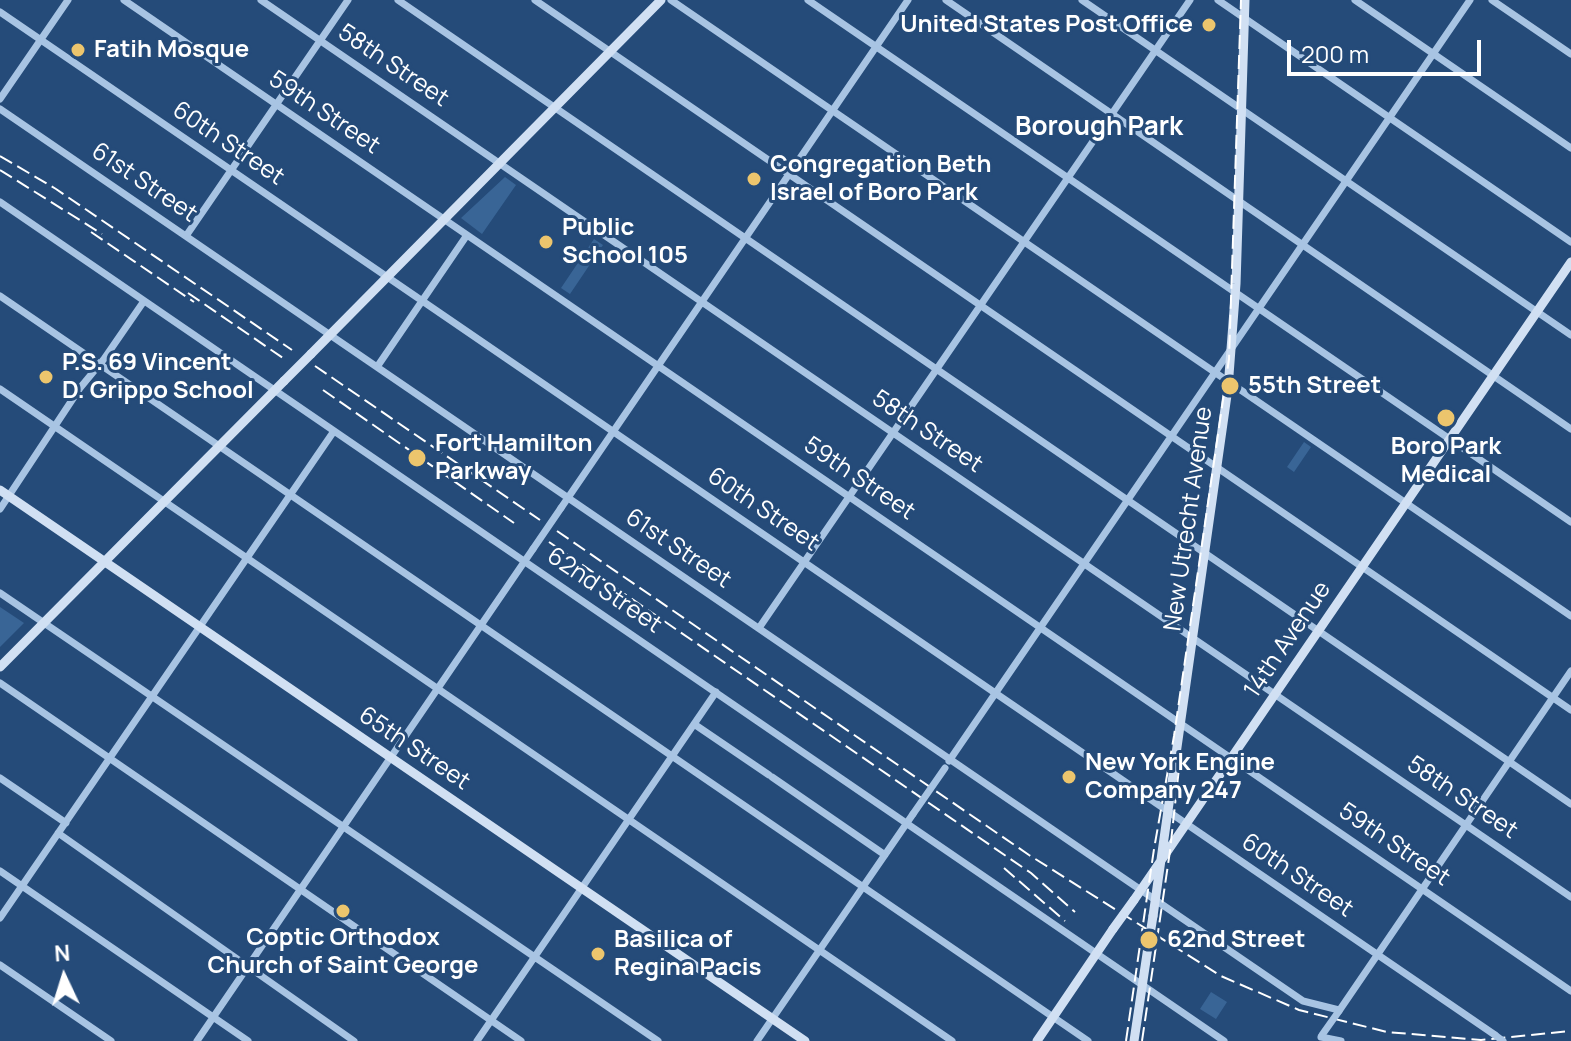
<!DOCTYPE html>
<style>
body{margin:0}
#map{position:relative;width:1571px;height:1041px;overflow:hidden;background:#254b79;font-family:Manrope,sans-serif}
canvas{display:block}
.north{position:absolute;left:24px;top:937px;width:80px;height:80px;-webkit-text-stroke:6px #254b79;paint-order:stroke;rotate:356deg;font-size:22px;font-weight:700;line-height:32px;text-align:center;color:#fff}
.north::after{content:'';display:block;margin:auto;width:28px;height:36px;background:#fff;clip-path:polygon(50% 0,100% 100%,50% 72%,0 100%)}
.scale{position:absolute;left:1287px;top:40px;width:194px;height:36px;box-sizing:border-box;border:4px solid #fff;border-top:0;padding-left:10px;font-size:24px;line-height:28px;white-space:nowrap;color:#fff;-webkit-text-stroke:6px #254b79;paint-order:stroke}
</style>
<div id="map">
<canvas width="1571" height="1041"></canvas>
<div class="north">N</div>
<div class="scale">200 m</div>
</div>
<script>
const c = document.querySelector('canvas').getContext('2d');
c.lineJoin = 'round';
function fillPath(path, color) { c.fillStyle = color; c.fill(path, 'evenodd'); }
function strokePath(path, color, width, dash) { c.strokeStyle = color; c.lineWidth = width; c.lineCap = dash ? 'butt' : 'round'; c.setLineDash(dash || []); c.stroke(path); }
function label(font, color, halo, rows, align = 'center') {
  c.font = font + ' Manrope,sans-serif'; c.lineWidth = 6; c.setLineDash([]); c.textBaseline = 'middle'; c.strokeStyle = halo; c.fillStyle = color; for (const [text, x, y, turn = 0] of rows) {
    c.save(); c.translate(x, y); c.rotate((+turn || 0) * Math.PI / 180); c.textAlign = isNaN(turn) ? turn : align; if (halo) c.strokeText(text, 0, 0); c.fillText(text, 0, 0); c.restore();
  }
}
fillPath(new Path2D(`
 M505,177l11,8 -34,49 -21,-16z
 M594,239l9,6 -33,49 -9,-6z
 M1304,442l7,5 -17,25 -7,-5z
 M0,607l24,16 -24,24z
 M1211,992l16,10 -11,17 -16,-10z`), '#396596');
strokePath(new Path2D(`
 M124,0l1447,991
 M261,0l1310,897
 M398,0l1173,804
 M535,0l1036,710
 M671,0l900,616
 M808,0l763,522
 M946,0l625,429
 M1082,0l489,335
 M1218,0l353,242
 M1355,0l216,148
 M1492,0l79,54
 M0,12l1495,1023
 M0,99l68,-99
 M0,109l1303,892 36,9
 M0,202l1224,839
 M186,236l162,-236
 M0,296l1088,745
 M377,367l90,-132
 M0,389l952,652
 M561,508l347,-508
 M0,509l80,-121 24,-29 40,-58
 M0,593l658,448
 M759,628l431,-628
 M0,683l521,358
 M694,724l75,51
 M949,761l521,-761
 M772,777l113,78
 M0,778l66,45
 M58,833l296,208
 M0,871l248,170
 M0,918l334,-487
 M0,965l111,76
 M1339,1011l232,-340
 M1321,1037l20,4
 M197,1041l336,-492
 M477,1041l239,-349
 M757,1041l156,-227`), '#a8c4e3', 7);
strokePath(new Path2D(`
 M311,354l350,-354
 M0,490l805,551
 M0,667l284,-286
 M1134,900l437,-638
 M1153,916l75,-528 8,-104 9,-284
 M1037,1041l76,-112
 M1134,1041l14,-94`), '#d1e0f3', 9);
strokePath(new Path2D(`
 M0,156l56,33 236,161
 M0,170l102,64
 M91,232l103,70
 M188,293l95,65
 M315,366l225,154
 M323,390l191,133
 M557,531l472,324 192,121 78,34 88,22 94,8 90,-9
 M549,542l457,314 25,17 44,39
 M1004,868l61,53
 M1126,1041l28,-192 20,-113 55,-377 12,-359
 M1142,1041l28,-190 9,-83`), '#fff', 2, [14, 6]);
strokePath(new Path2D(`
 M533,549l28,-41
 M913,814l32,-46
 M1322,1035l17,-24
 M1495,1035l8,6`), '#a8c4e3', 7);
strokePath(new Path2D(`
 M284,381l27,-27
 M1113,929l21,-29
 M1148,947l5,-31`), '#d1e0f3', 9);
for (const [x, y, r, color] of [
 [1209,25,8,"#ecc56d"],
 [78,50,8,"#ecc56d"],
 [754,179,8,"#ecc56d"],
 [546,242,8,"#ecc56d"],
 [46,377,8,"#ecc56d"],
 [1230,386,10,"#ecc56d"],
 [1446,418,10,"#ecc56d"],
 [417,458,10,"#ecc56d"],
 [1069,777,8,"#ecc56d"],
 [343,911,8,"#ecc56d"],
 [1149,940,10,"#ecc56d"],
 [598,954,8,"#ecc56d"]
]) { const dot = new Path2D(); dot.arc(x, y, r, 0, 2 * Math.PI); c.fillStyle = color; c.fill(dot); strokePath(dot, '#254b79', 3); }
label('bold 24px', '#fff', '#254b79', [
 ["United States Post Office",1193,25,"right"],
 ["Fatih Mosque",94,50],
 ["Congregation Beth",770,165],
 ["Israel of Boro Park",770,193],
 ["Public",562,228],
 ["School 105",562,256],
 ["P.S. 69 Vincent",62,363],
 ["D. Grippo School",62,391],
 ["55th Street",1248,386],
 ["Fort Hamilton",435,444],
 ["Parkway",435,472],
 ["Boro Park",1446,447,"center"],
 ["Medical",1446,475,"center"],
 ["New York Engine",1085,763],
 ["Company 247",1085,791],
 ["Coptic Orthodox",343,938,"center"],
 ["Church of Saint George",343,966,"center"],
 ["Basilica of",614,940],
 ["Regina Pacis",614,968],
 ["62nd Street",1167,940]
], 'left');
label('24px', '#fff', '#254b79', [
 ["58th Street",393,66,34],
 ["59th Street",324,113,34],
 ["60th Street",228,144,34],
 ["61st Street",144,183,34],
 ["58th Street",927,432,34],
 ["59th Street",859,479,34],
 ["60th Street",763,510,34],
 ["New Utrecht Avenue",1189,519,-82],
 ["61st Street",678,549,34],
 ["62nd Street",604,591,34],
 ["14th Avenue",1288,640,-56],
 ["65th Street",414,749,34],
 ["58th Street",1462,798,34],
 ["59th Street",1394,845,34],
 ["60th Street",1297,876,34]
]);
label('bold 26px', '#fff', '#254b79', [
 ["Borough Park",1099,128]
]);
</script>
